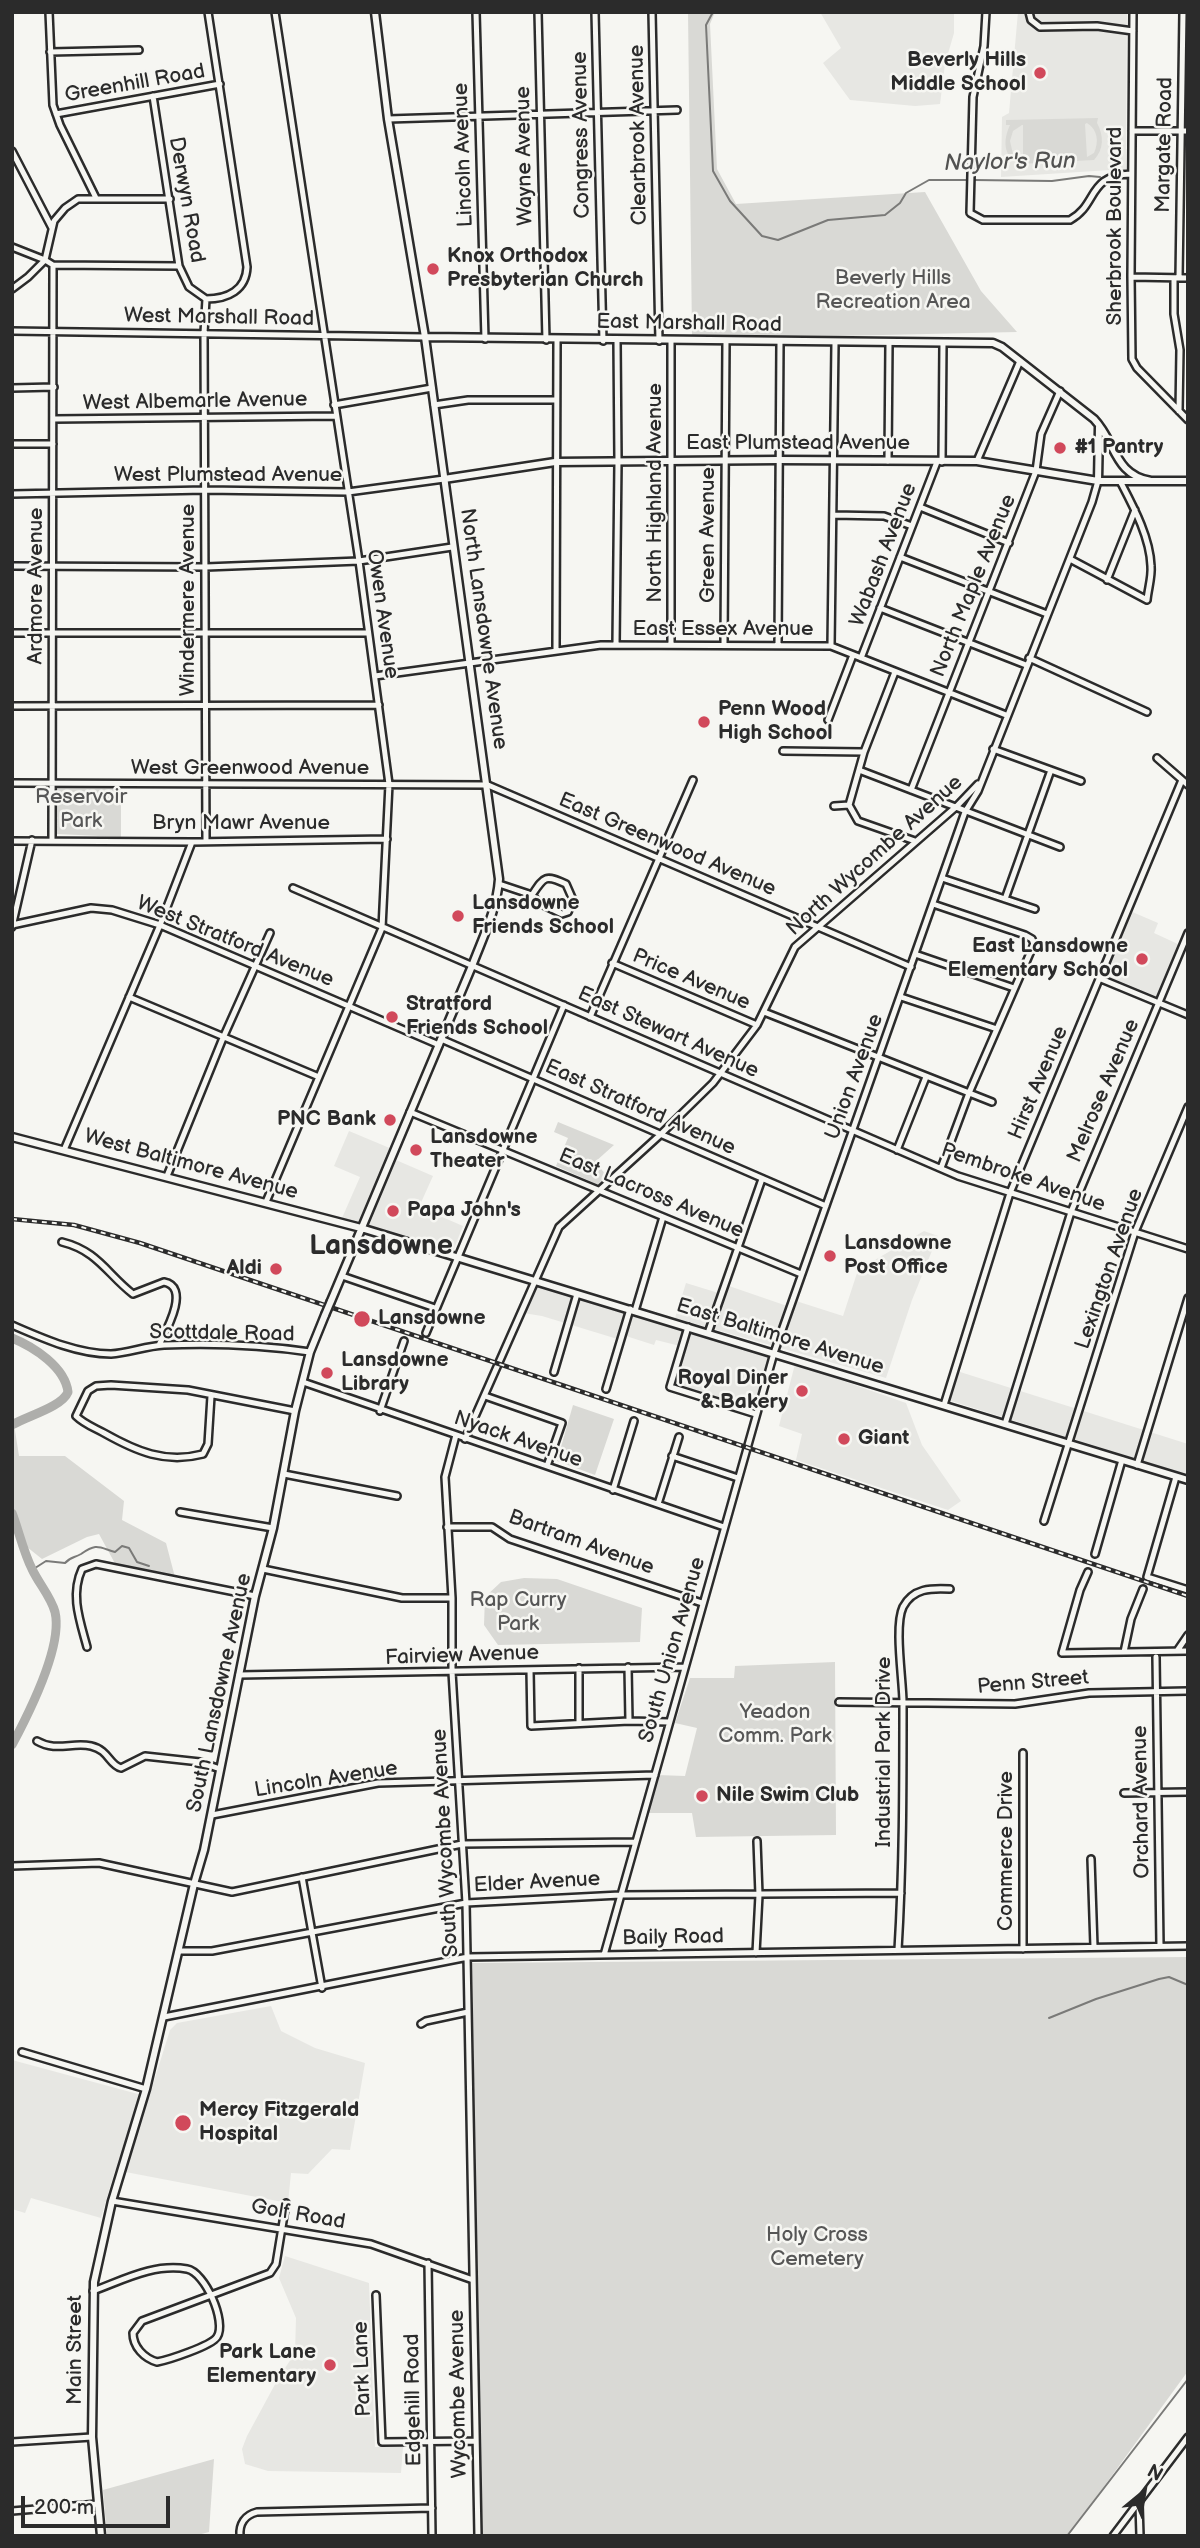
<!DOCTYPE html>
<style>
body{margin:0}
#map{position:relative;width:1200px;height:2548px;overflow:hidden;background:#f6f6f2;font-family:"Balsamiq Sans",sans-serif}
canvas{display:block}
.frame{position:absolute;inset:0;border:14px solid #2b2b2b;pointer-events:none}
.north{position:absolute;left:1109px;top:2457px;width:70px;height:70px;-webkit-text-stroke:5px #f6f6f2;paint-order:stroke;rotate:30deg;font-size:19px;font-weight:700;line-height:28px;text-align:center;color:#2b2b2b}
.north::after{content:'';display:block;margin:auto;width:24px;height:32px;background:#2b2b2b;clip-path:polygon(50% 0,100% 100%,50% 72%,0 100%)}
.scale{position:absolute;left:21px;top:2496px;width:149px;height:32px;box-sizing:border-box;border:4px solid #2b2b2b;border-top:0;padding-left:9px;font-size:21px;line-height:24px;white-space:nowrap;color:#2b2b2b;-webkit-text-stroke:5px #f6f6f2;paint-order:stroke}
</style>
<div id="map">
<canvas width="1200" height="2548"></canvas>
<div class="frame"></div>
<div class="north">N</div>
<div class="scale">200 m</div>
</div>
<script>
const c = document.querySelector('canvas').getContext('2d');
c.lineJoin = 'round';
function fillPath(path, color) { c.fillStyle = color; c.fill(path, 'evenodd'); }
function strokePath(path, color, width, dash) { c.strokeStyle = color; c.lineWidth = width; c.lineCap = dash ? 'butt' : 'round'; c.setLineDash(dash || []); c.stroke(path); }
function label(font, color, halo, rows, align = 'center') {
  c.font = font + ' "Balsamiq Sans",sans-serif'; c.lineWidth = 5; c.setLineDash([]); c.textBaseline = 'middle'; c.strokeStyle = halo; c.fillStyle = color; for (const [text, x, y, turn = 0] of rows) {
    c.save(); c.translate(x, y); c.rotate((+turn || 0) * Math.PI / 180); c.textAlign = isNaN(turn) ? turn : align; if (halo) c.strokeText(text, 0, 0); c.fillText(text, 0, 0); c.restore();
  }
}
fillPath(new Path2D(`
 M820,12h134v21l-9,31 -5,40 -25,2 -65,-6 -27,-37 18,-15z
 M1018,12h109l-1,157 -125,8 1,-60 7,-4z
 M1130,911l28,12 -4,10 26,12 -22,52 -54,-22z
 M349,1131l43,18 -3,8 44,19 -14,31 44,19 -10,25 -111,-33 18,-41 -26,-11z
 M924,1231l14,5 -26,64 -26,78 -211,-60 11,-35 39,12 4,-9 64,22 3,-7 47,15 15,-46z
 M536,1284l231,70 2,3 -15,54 -81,-25 11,-39 -28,-7 -2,5 -28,-9 -2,5 -82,-25 -19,-3z
 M795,1364l111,39 16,42 39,56 -13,9 -152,-50 6,-26 -23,-8z
 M957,1371l231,73v31l-240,-75z
 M271,2006l10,25 34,17 50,15 -15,87 -18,-1 -24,25 -17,-1 -3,30 -173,-33 -14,48 -70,-20 -6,15 -13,-4v-149l137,37 21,-67 7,-7z
 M285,2256l84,27 6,164h28l-2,26 -133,-2 -23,-7 -3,-15 5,-13 32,-59 16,-24 1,-35 -17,-40z`), '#e7e7e3');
fillPath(new Path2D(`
 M688,12h27l-5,12 7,145 19,35 189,-12 56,99 36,41 -224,5 -101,-2z
 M1098,118l-1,5c7,13 7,26 -3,37l-75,4c-16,-8 -16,-24 -9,-39h-4v-5zM1087,123c11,7 12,19 7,30l-7,4 -2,-33zM1022,125h1v34l-10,-5 -3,-13 3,-10z
 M56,786h65v51l-64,-3z
 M558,1122l56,23 -19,17 13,15 -9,8 -43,-19 12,-28 -14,-6z
 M573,1405l41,14 -19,56 -38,-14z
 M14,1424l5,32h46l59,45 -2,19 44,23 10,38 -58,-12 -19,-35 -12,3 -45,22 -20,-16 -8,-19 -2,-11v-88z
 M524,1578l33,1 85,29 -2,34 -142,3 -14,-20 1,-28 16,-15z
 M835,1662l1,173 -140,2 -4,-24h-44l9,-38 28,1 12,-48 -22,-5 15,-45h44l1,-12z
 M1188,1957v414l-120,165h-586l-10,-573z
 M214,2459l-5,73 -15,4h-87l-4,-46z`), '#d9d9d5');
strokePath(new Path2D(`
 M713,12l-7,13 7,146 17,30 32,35 16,4 50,-20 57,-5 15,-12 6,-10 23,-13h40
 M974,180l78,1 37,-5 11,1
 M32,1570l14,-9 19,2c5,-6 9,-5 16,-9 16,-11 17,-7 34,-2l7,-6 7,2 8,14 12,4
 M1049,2018l47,-19 63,-20 10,-2 19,8
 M1067,2536l121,-157`), '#7a7a78', 2);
strokePath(new Path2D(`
 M12,1338c22,9 53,29 56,54 -6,15 -41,24 -56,33
 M12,1513c7,18 11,38 20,56 7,15 19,28 23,43 8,34 -27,103 -43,133`), '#aeaeab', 9);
const minor = new Path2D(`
 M49,12l4,93 7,20 36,73
 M476,12l9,327
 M538,12l8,328
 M595,12l8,329
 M652,12l7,329
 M986,12l-2,34 -11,51 -3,116 13,7h87c28,-15 17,-45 61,-46
 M1029,12l2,8 9,7 57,-1 36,5
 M1133,12l-2,264 1,83 5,9 51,52
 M50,52l89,-2
 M153,96l26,170 10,21 17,12
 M56,114l164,-30
 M388,119l289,-9
 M1132,131h56
 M12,151l40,77
 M12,247l33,13 8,5 126,1
 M1131,277l57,1
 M1174,278v36l6,36 -1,61
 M1179,278l4,-266
 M12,289l16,-12 17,-17 9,-39 11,-13 13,-9h92
 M12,331l413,6
 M12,388l42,-1
 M334,405l98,-17
 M434,405l34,-5h88
 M54,419l282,-3
 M12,444h41
 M888,461l1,-118
 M977,461l43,-100
 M942,462l1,-119
 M12,494l193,-4 143,2 96,-13
 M920,507l89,36
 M834,515l50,1 28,10
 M900,557l147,57
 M1070,559l77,41c1,-11 5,-23 4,-34 -1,-29 -18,-60 -31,-85
 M12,566l194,1 153,-6 93,-14
 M1107,580l28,-70
 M880,608l146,57
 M12,633h356
 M616,645l2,-184 -1,-120
 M671,645v-305
 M724,645l2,-304
 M778,646l2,-304
 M831,646l4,-303
 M556,649l1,-309
 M861,658l76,-196
 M1029,658l118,54
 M375,676l226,-31 230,1 175,69
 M12,706l367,-1
 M828,720l25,-65
 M993,749l88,32
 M783,751l81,1
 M1157,758l31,27
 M859,770l201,77
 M12,783l476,2 423,182
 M911,790l125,-319 5,-37 19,-43
 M849,805l15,-53 31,-80
 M849,805l9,16 57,20
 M834,806l15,-1
 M52,840l1,-575
 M12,841l180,1 195,-3
 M206,841l-2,-508 2,-34c22,0 40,-9 41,-32l-39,-255
 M942,878l93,31
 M499,884l33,11 7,8 23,11 6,-2 5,-12 -7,-16c-21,-10 -22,-7 -34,11
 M293,888l665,288 230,73
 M1005,899l46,-129
 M933,904l92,31 7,4 2,5 -65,149 -28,75
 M12,925l79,-17 21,2 48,15 279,120
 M12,927l20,-87
 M915,954l99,34
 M612,963l145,62
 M1101,979l87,36
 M129,997l190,80
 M901,997l96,32
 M764,1012l228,90
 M590,1017l103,-237
 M441,1039l385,167
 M410,1112l391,162
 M64,1150l96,-225 32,-83
 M897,1150l29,-73
 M167,1176l56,-138 47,-105
 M266,1202l116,-274 7,-144 -30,-223 -84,-549
 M62,1242c36,9 45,32 71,52l31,-12c27,5 2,49 -5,63
 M342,1276l93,32
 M635,1311l28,-94
 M12,1325c30,13 65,29 99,29 17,-1 35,-8 53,-9 48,-2 99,0 146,7
 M688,1327l-18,60 86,27
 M426,1333l138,-328
 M708,1333l54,-154
 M554,1372l23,-78
 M303,1382l421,145
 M606,1389l24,-80
 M211,1396l-3,48 -5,10c-38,10 -67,-3 -99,-21 -9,-5 -20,-9 -28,-17l12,-25 8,-5 15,-1 77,5 107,21
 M485,1396l77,27 -15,43
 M944,1405l66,-212 172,-413
 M380,1411l24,-70
 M1005,1424l66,-212 117,-279
 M456,1435l-11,42 7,121v74l14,231 12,633
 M465,1439l94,-212 101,-92 53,-52 44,-58 38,-78 162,-141 21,-22
 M672,1456l66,22
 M1137,1465l51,-167
 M284,1474l113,22
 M1176,1477l-29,100 41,13
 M613,1490l21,-69
 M658,1504l21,-67
 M180,1512l93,16
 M1044,1521l91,-289 53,-125
 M447,1527h45l18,12 192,64
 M1095,1554l27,-94
 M263,1569l139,29h50
 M1088,1572l-8,18 -18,63 126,-2
 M87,1647c-7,-26 -17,-52 -5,-78l14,-5 159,32
 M1177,1651l11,-16
 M1124,1652l7,-33 12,-30
 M1156,1657l4,289
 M628,1667l1,54
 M530,1670l1,56 98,-5 40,1
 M239,1675l446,-8
 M839,1702l176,2 74,-11 99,-2
 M579,1723v-55
 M37,1741c19,11 35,1 54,5 18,4 18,19 30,22l24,-12 55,6 20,7
 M1023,1753v196
 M1124,1793l64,-1
 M212,1815l166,-32 277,-8
 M1091,1859l3,88
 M12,1866l87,-3 133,29 230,-48 173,-2
 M302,1877l20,111
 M898,1950c5,-82 5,-165 5,-247 0,-23 -9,-77 0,-96 10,-19 28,-19 47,-18
 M179,1951h33l254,-48 154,-8 281,-2
 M756,1953l3,-58 -2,-54
 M604,1955l170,-602 191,-541 13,-21 114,-289 6,-21
 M164,2017l304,-60 720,-11
 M421,2024l5,-3 42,-9
 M22,2052l124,37
 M112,2201l259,43 102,36
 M428,2263l4,273
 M93,2291c30,-11 61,-28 94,-22 18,3 40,53 30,68 -6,9 -49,23 -60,25 -13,-4 -24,-15 -24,-29l9,-12 128,-48 6,-9 10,-61
 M376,2295l6,147 94,-1
 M12,2442l80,-5
 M1139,2504l1,32
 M12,2511l86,-7
 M240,2536c-1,-12 5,-21 17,-24l175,-4
 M1113,2536l75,-99`);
const major = new Path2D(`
 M425,337l568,6 9,4 92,72c22,23 20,56 57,62
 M444,479l111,-17 223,-2 199,1 121,20h90
 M1098,481l1,-54
 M12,1137l349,91 827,252
 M331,1301l141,-335c11,-29 25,-57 27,-87l-74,-542 -37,-218 -13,-107
 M101,2536l-9,-99 2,-155 18,-81 34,-112 48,-205 10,-34 51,-254 18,-68 22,-117 15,-59 15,-37`);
strokePath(minor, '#2b2b2b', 10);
strokePath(major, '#2b2b2b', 11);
strokePath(minor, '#f6f6f2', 5);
strokePath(major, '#f6f6f2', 6);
const rail = new Path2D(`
 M12,1219l62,6 66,18 1048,353`);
strokePath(rail, '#2b2b2b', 4.5);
strokePath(rail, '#f6f6f2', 2, [5]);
const majorBridge = new Path2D(`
 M325,1315l6,-14`);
strokePath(majorBridge, '#2b2b2b', 11, []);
strokePath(majorBridge, '#f6f6f2', 6);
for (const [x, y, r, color] of [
 [1040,73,7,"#d1495b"],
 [433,269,7,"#d1495b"],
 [1060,448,7,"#d1495b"],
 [704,722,7,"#d1495b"],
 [458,916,7,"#d1495b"],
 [1142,959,7,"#d1495b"],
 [392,1017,7,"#d1495b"],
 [390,1120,7,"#d1495b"],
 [416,1150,7,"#d1495b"],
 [393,1211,7,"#d1495b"],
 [830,1256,7,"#d1495b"],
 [276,1269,7,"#d1495b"],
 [362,1319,9,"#d1495b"],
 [327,1373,7,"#d1495b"],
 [802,1391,7,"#d1495b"],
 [844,1439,7,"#d1495b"],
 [702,1796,7,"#d1495b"],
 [183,2123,9,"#d1495b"],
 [330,2365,7,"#d1495b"]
]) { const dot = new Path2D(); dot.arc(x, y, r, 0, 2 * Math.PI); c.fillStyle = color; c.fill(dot); strokePath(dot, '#f6f6f2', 2.5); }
label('bold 21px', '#2b2b2b', '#f6f6f2', [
 ["Beverly Hills",1026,61,"right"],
 ["Middle School",1026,85,"right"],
 ["Knox Orthodox",447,257],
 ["Presbyterian Church",447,281],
 ["#1 Pantry",1074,448],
 ["Penn Wood",718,710],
 ["High School",718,734],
 ["Lansdowne",472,904],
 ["Friends School",472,928],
 ["East Lansdowne",1128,947,"right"],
 ["Elementary School",1128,971,"right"],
 ["Stratford",406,1005],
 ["Friends School",406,1029],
 ["PNC Bank",376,1120,"right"],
 ["Lansdowne",430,1138],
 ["Theater",430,1162],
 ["Papa John's",407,1211],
 ["Lansdowne",844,1244],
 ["Post Office",844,1268],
 ["Aldi",262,1269,"right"],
 ["Lansdowne",378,1319],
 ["Lansdowne",341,1361],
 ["Library",341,1385],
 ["Royal Diner",788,1379,"right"],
 ["& Bakery",788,1403,"right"],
 ["Giant",858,1439],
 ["Nile Swim Club",716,1796],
 ["Mercy Fitzgerald",199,2111],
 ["Hospital",199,2135],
 ["Park Lane",316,2353,"right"],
 ["Elementary",316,2377,"right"]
], 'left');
label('21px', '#2b2b2b', '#f6f6f2', [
 ["Greenhill Road",135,84,-10],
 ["Congress Avenue",582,135,-91],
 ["Clearbrook Avenue",639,135,-91],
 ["Margate Road",1165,145,-89],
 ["Lincoln Avenue",464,155,-92],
 ["Wayne Avenue",525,156,-91],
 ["Derwyn Road",186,200,80],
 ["Sherbrook Boulevard",1116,226,-90],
 ["West Marshall Road",219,318,1],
 ["East Marshall Road",689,324,1],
 ["West Albemarle Avenue",195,402,-1],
 ["East Plumstead Avenue",798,444],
 ["West Plumstead Avenue",228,476],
 ["North Highland Avenue",656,493,-90],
 ["Green Avenue",709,535,-90],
 ["Wabash Avenue",884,555,-69],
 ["Ardmore Avenue",37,586,-90],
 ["North Maple Avenue",974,586,-68],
 ["Windermere Avenue",189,600,-90],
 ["Owen Avenue",382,614,82],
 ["North Lansdowne Avenue",483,629,82],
 ["East Essex Avenue",723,630],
 ["West Greenwood Avenue",250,769],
 ["Bryn Mawr Avenue",241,824],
 ["East Greenwood Avenue",667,845,23],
 ["North Wycombe Avenue",875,856,-42],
 ["West Stratford Avenue",235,942,22],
 ["Price Avenue",691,980,23],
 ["East Stewart Avenue",668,1033,24],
 ["Union Avenue",855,1077,-70],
 ["Hirst Avenue",1039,1083,-67],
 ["Melrose Avenue",1104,1091,-67],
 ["East Stratford Avenue",640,1108,24],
 ["West Baltimore Avenue",191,1165,15],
 ["Pembroke Avenue",1023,1178,19],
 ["East Lacross Avenue",651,1194,23],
 ["Lexington Avenue",1110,1269,-71],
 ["Scottdale Road",222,1334,1],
 ["East Baltimore Avenue",780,1337,17],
 ["Nyack Avenue",518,1440,19],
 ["Bartram Avenue",581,1543,20],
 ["South Union Avenue",673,1650,-74],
 ["Fairview Avenue",462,1656,-2],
 ["Penn Street",1033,1683,-5],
 ["South Lansdowne Avenue",220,1693,-78],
 ["Industrial Park Drive",885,1752,-90],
 ["Lincoln Avenue",326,1780,-9],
 ["Orchard Avenue",1142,1802,-91],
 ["South Wycombe Avenue",446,1843,-93],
 ["Commerce Drive",1007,1851,-90],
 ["Elder Avenue",537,1883,-3],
 ["Baily Road",673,1938,-1],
 ["Golf Road",298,2215,10],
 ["Main Street",76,2350,-90],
 ["Park Lane",363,2369,-92],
 ["Wycombe Avenue",459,2394,-91],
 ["Edgehill Road",414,2400,-91]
]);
label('21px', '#565656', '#f6f6f2', [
 ["Beverly Hills",893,279],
 ["Recreation Area",893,303],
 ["Reservoir",81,798],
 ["Park",81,822],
 ["Rap Curry",518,1601],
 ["Park",518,1625],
 ["Yeadon",775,1713],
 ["Comm. Park",775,1737],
 ["Holy Cross",817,2236],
 ["Cemetery",817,2260]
]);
label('italic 23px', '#525251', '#f6f6f2', [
 ["Naylor's Run",1010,163,-1]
]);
label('bold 28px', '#2b2b2b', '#f6f6f2', [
 ["Lansdowne",381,1247]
]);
</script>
